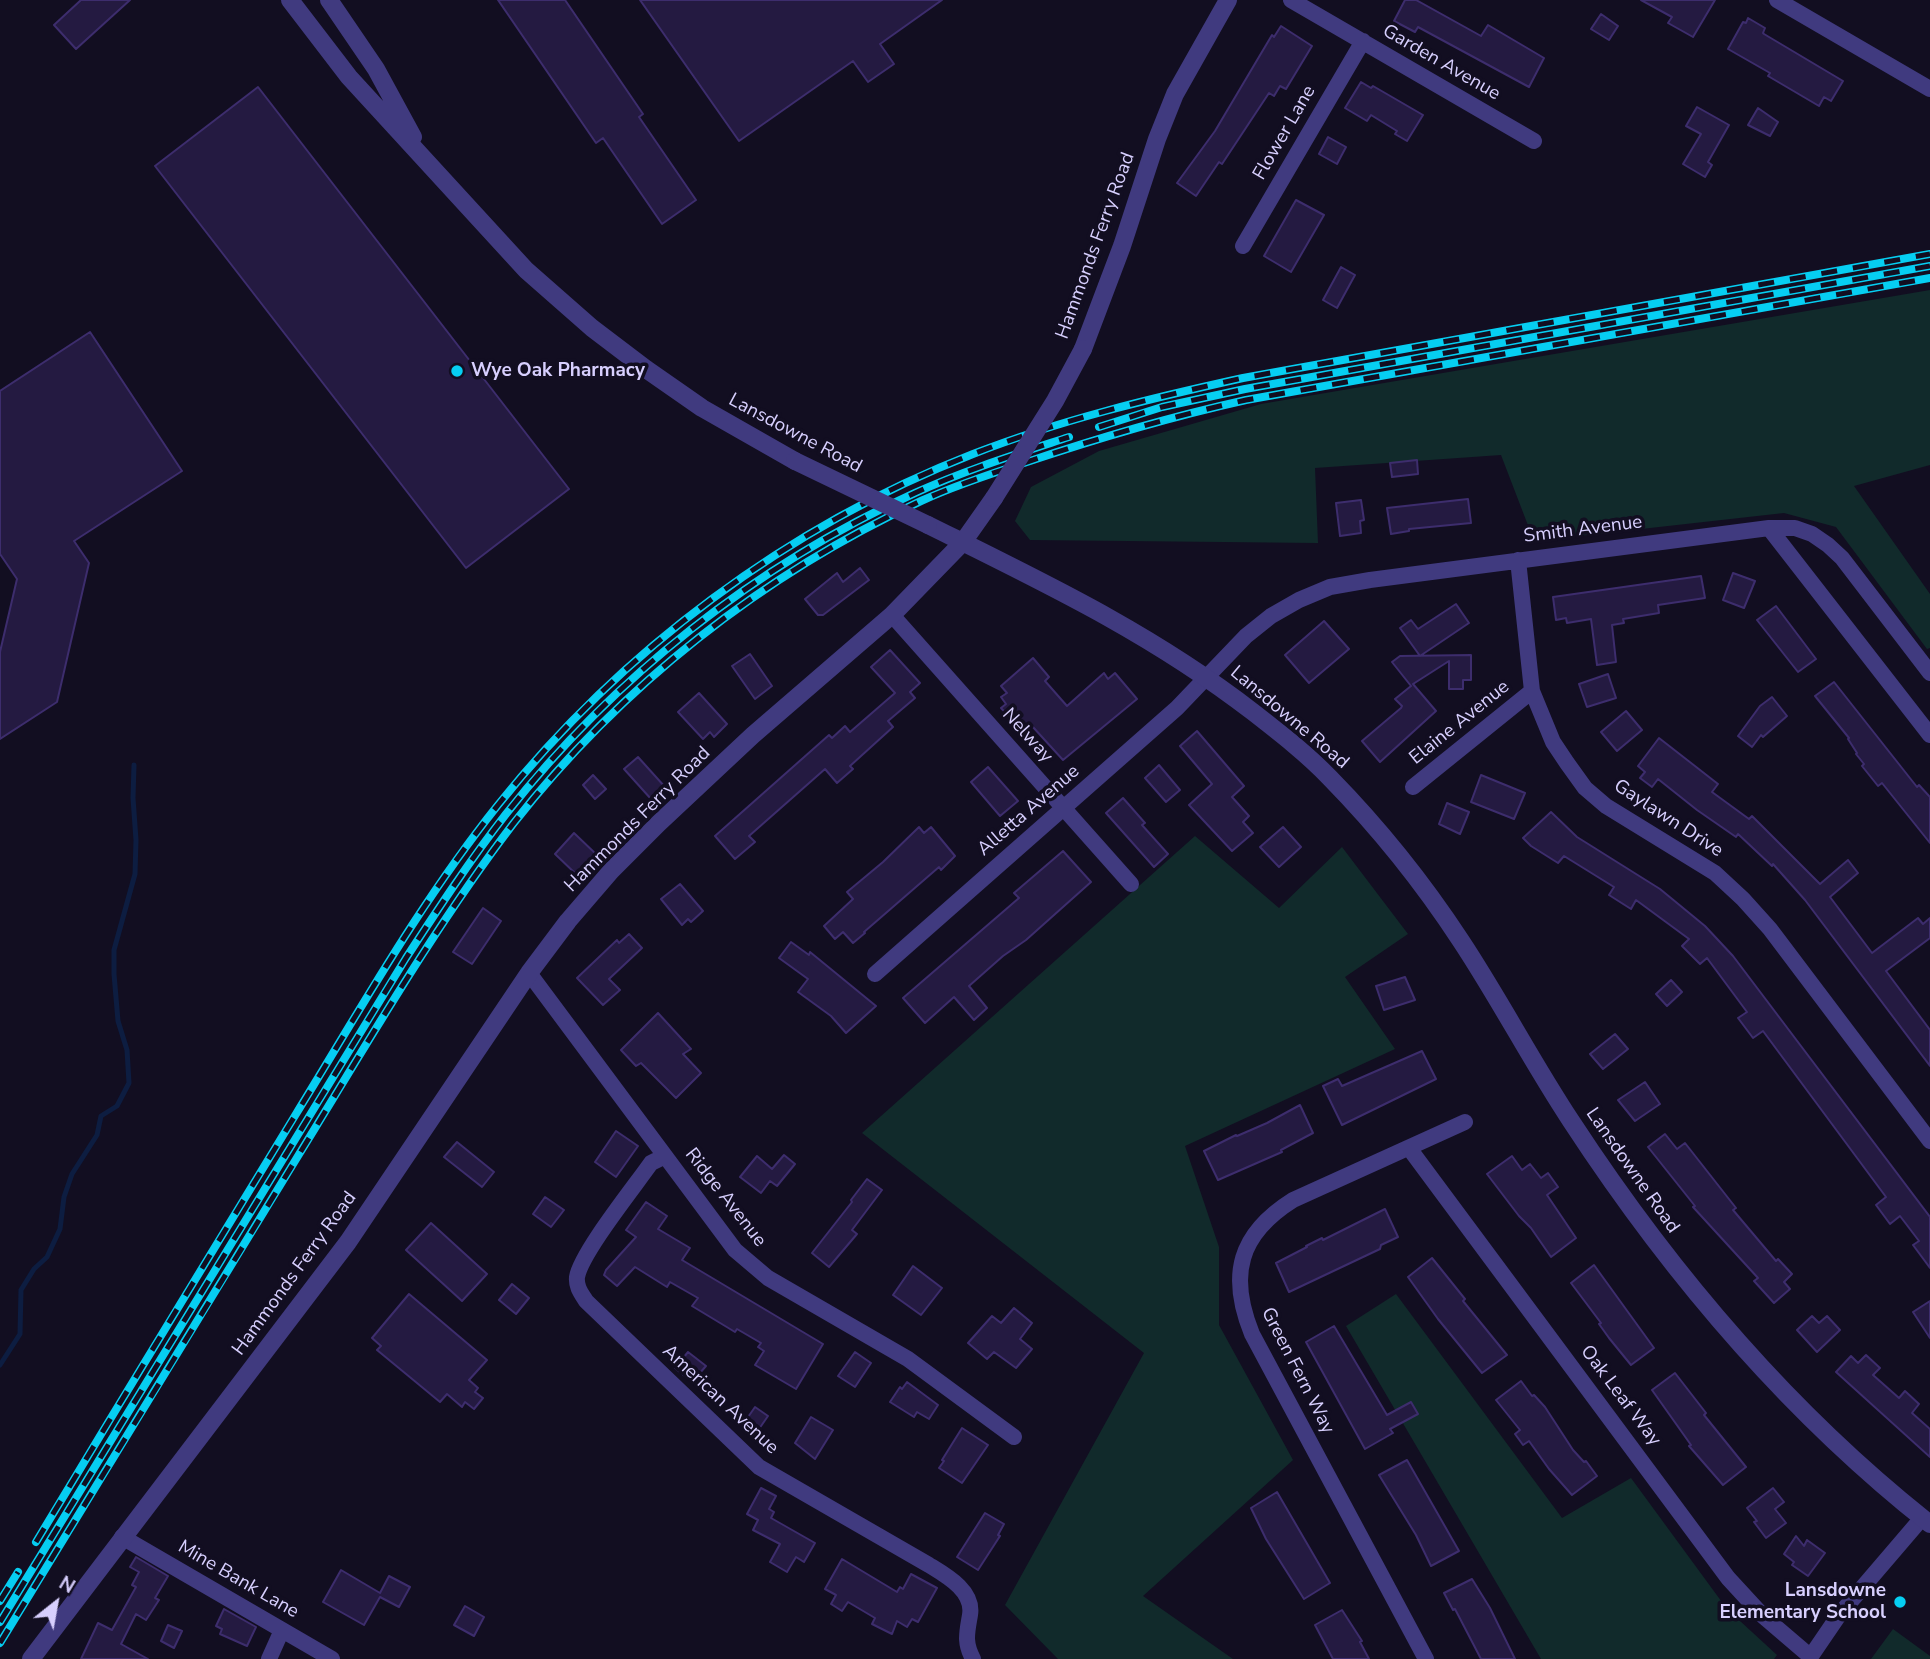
<!DOCTYPE html>
<style>
body{margin:0}
#map{position:relative;width:1930px;height:1659px;overflow:hidden;background:#120e21;font-family:"Nunito Sans",sans-serif}
canvas{display:block}
.north{position:absolute;left:21px;top:1568px;width:70px;height:70px;-webkit-text-stroke:5px #120e21;paint-order:stroke;rotate:31deg;font-size:19px;font-weight:700;line-height:28px;text-align:center;color:#d7cffe}
.north::after{content:'';display:block;margin:auto;width:24px;height:32px;background:#d7cffe;clip-path:polygon(50% 0,100% 100%,50% 72%,0 100%)}
</style>
<div id="map">
<canvas width="1930" height="1659"></canvas>
<div class="north">N</div>
</div>
<script>
const c = document.querySelector('canvas').getContext('2d');
c.lineJoin = 'round';
function fillPath(path, color) { c.fillStyle = color; c.fill(path, 'evenodd'); }
function strokePath(path, color, width, dash) { c.strokeStyle = color; c.lineWidth = width; c.lineCap = dash ? 'butt' : 'round'; c.setLineDash(dash || []); c.stroke(path); }
function label(font, color, halo, rows, align = 'center') {
  c.font = font + ' "Nunito Sans",sans-serif'; c.lineWidth = 7; c.setLineDash([]); c.textBaseline = 'middle'; c.strokeStyle = halo; c.fillStyle = color; for (const [text, x, y, turn = 0] of rows) {
    c.save(); c.translate(x, y); c.rotate((+turn || 0) * Math.PI / 180); c.textAlign = isNaN(turn) ? turn : align; if (halo) c.strokeText(text, 0, 0); c.fillText(text, 0, 0); c.restore();
  }
}
fillPath(new Path2D(`
 M1930,290v175l-76,21 76,108v54l-3,1 -91,-122 -52,-14 -250,28 -33,-86 -186,13 3,75 -288,-3 -15,-19 16,-34 68,-36 162,-47z
 M1195,836l84,72 63,-61 66,87 -63,43 50,72 -210,97 34,101v78l74,135 -150,136 90,63h-175l-53,-54 139,-252 -282,-220z
 M1396,1294l166,224 69,-40 96,131 50,46 -3,4h-233l-195,-333z
 M1893,1629l37,27v3h-59z`), '#112a2b');
strokePath(new Path2D(`
 M0,1365l20,-31 1,-44 13,-21 13,-12 13,-28 4,-32 8,-23 25,-39 4,-19 16,-10 12,-23 -2,-33 -9,-29 -4,-47v-24l21,-76 1,-34 -3,-42 1,-33`), '#0d1d41', 5);
const building = new Path2D(`
 M81,0h49l-54,49 -22,-24z
 M498,0h67l78,114 -4,3 57,83 -34,24 -59,-86 -7,5z
 M640,0h302l-62,44 14,20 -26,18 -15,-21 -114,80z
 M1405,0h11l65,36 7,-11 56,33 -15,29 -111,-60 -3,5 -21,-11z
 M1641,0h74l-22,37 -25,-14 4,-6z
 M1601,14l17,12 -9,14 -18,-11z
 M1748,18l17,10 -2,5 1,1 79,47 -12,20 -7,-4 -5,9 -51,-30 2,-3 -42,-24 15,-27 3,1z
 M1281,26l31,20 -26,43 -6,-3 -6,10 -5,-3 -47,71 -3,-2 -23,34 -19,-13 38,-52 57,-96 2,2z
 M1361,82l10,6 2,-2 50,29 -16,26 -12,-7 2,-3 -26,-16 -4,6 -22,-13z
 M258,87l311,402 -103,79 -311,-402z
 M1697,107l32,18 -21,37 4,3 -7,12 -22,-13 18,-30 -15,-8z
 M1758,108l20,14 -8,14 -22,-11z
 M1328,137l18,10 -9,17 -18,-10z
 M1296,200l28,15 -33,57 -27,-16z
 M1341,267l14,8 -18,33 -14,-8z
 M90,332l92,139 -108,70 15,22 -32,139 -57,37v-87l17,-73 -17,-25v-163z
 M1417,460l1,14 -26,3 -2,-14z
 M1468,499l3,24 -62,6v2l-18,3 -4,-26z
 M1361,500l3,20 -4,1 1,12 -21,3 -4,-33z
 M860,568l9,12 -46,35h-5l-13,-16 32,-26 6,9z
 M1733,573l22,8 -11,27 -21,-8z
 M1701,576l4,22 -47,7 1,8 -36,6 1,4 -12,2 4,37 -19,3 -6,-46 -24,4 -1,-5 -10,2 -3,-23z
 M1456,604l13,19 -49,33 -20,-28 11,-8 7,9z
 M1776,606l40,53 -18,13 -41,-52z
 M1324,621l25,28 -40,34 -24,-28z
 M890,650l30,33 -10,9 5,6 -27,23 5,6 -43,39 3,3 -16,14 -12,-14 -76,67 6,6 -20,17 -20,-23 114,-101 3,3 13,-12 5,6 45,-39 -24,-26z
 M750,654l22,32 -17,13 -23,-33z
 M1471,655v25h-8v9h-14v-28l-36,23 23,27 -56,51 -18,-21 39,-33 1,-2 -7,-7 16,-13 -19,-24 8,-6z
 M1033,658l16,19 -4,4 22,25 37,-33 4,6 7,-6 22,26 -74,61 -31,-34 -8,7 -23,-25 5,-4 -5,-7 6,-4 -6,-7z
 M1608,674l8,24 -29,9 -8,-23z
 M1834,682l83,105 2,-2 11,12v46l-48,-60 -4,3 -16,-20 2,-2 -8,-10 1,-1 -9,-14 1,-1 -34,-42z
 M699,693l28,31 -13,13 -4,-5 -7,7 -25,-27z
 M1772,697l15,19 -24,21 -2,-2 -9,12 -14,-11 22,-30z
 M1626,711l16,19 -25,21 -16,-19z
 M1197,731l47,55 -12,11 17,19 -6,6 10,11 -21,18 -43,-46 23,-21 -32,-38z
 M1659,738l59,46 -6,8 37,27 3,-3 68,68 28,-24 10,13 -28,24 42,56 46,-35 5,6 7,-6v20l-44,33 44,59v36l-125,-166 -32,-36 -1,2 -34,-32 -2,3 -39,-27 -39,-31 -6,8 -12,-9 5,-6 -7,-6z
 M638,757l27,30 -14,12 -27,-30z
 M1159,765l21,25 -14,12 -21,-24z
 M988,767l30,34 -18,15 -29,-34z
 M593,775l13,14 -11,10 -12,-14z
 M1481,775l44,18 -11,26 -43,-17z
 M1123,798l22,25 -3,2 26,29 -14,13 -48,-54z
 M1447,803l22,9 -9,22 -21,-10z
 M1551,812l26,25 83,52 45,37 28,30 197,261v51l-17,-23 6,-4 -19,-25 -10,8 -14,-19 10,-8 -123,-166 -10,7 -15,-20 9,-6 -40,-54 -7,6 -18,-18 7,-7 -53,-39 -5,9 -22,-14 5,-8 -50,-31 -6,7 -27,-17 -8,-8z
 M919,827l5,6 7,-6 24,29 -14,14 -2,-3 -75,65 1,1 -12,10 -10,-11 -8,7 -11,-13 29,-27 -6,-7 36,-30z
 M1283,827l18,20 -22,20 -19,-20z
 M574,833l24,23 -20,20 -23,-22z
 M1063,851l28,31 -65,58 -23,16 -34,30 18,22 -13,12 -20,-23 -29,26 -22,-25 116,-100 -5,-5z
 M680,884l23,27 -12,11 -3,-3 -6,6 -21,-26z
 M483,908l18,13 -29,43 -19,-12z
 M629,934l13,14 -33,31 11,11 -17,15 -26,-27 40,-38 2,3z
 M791,942l18,13 1,-3 66,54 -30,27 -15,-17 -33,-24 10,-13 -29,-21z
 M1405,977l10,23 -31,10 -8,-24z
 M1671,980l11,12 -15,14 -11,-12z
 M658,1013l33,36 -8,5 18,19 -25,25 -35,-35 -5,3 -15,-16z
 M1615,1034l13,15 -25,20 -13,-15z
 M1422,1051l14,28 -94,46 -19,-39 15,-7 4,7z
 M1645,1082l15,22 -25,17 -17,-21z
 M1300,1105l13,28 -32,17 1,2 -64,28 -14,-29 32,-16 1,1 30,-13z
 M616,1131l22,15 -22,31 -21,-15z
 M1665,1134l12,15 8,-6 51,65 -3,2 43,51 2,-2 14,15 -8,8 6,7 -16,14 -20,-22 4,-3 -65,-71 2,-1 -47,-59z
 M457,1142l37,30 -12,15 -38,-30z
 M784,1155l11,9 -18,22 -7,-5 -9,12 -21,-16 17,-21 15,13z
 M1512,1156l10,14 8,-6 11,14 7,-5 10,14 -11,8 29,43 -25,19 -20,-29 -12,-12 -32,-42z
 M867,1179l15,11 -30,40 5,4 -28,33 -17,-14 40,-51 -1,-2z
 M545,1197l19,13 -13,17 -18,-13z
 M646,1202l21,14 -9,13 32,19 -8,12 141,84 -27,45 -41,-24 9,-14 -6,-4 3,-4 -24,-14 -2,3 -43,-26 6,-8 -28,-16 -3,5 -32,-20 -18,19 -13,-11 2,-5 30,-33 -10,-7z
 M1385,1209l13,28 -17,8 -1,4 -91,43 -13,-29 31,-16 -1,-1 16,-8 1,2z
 M431,1223l56,51 -25,27 -56,-51z
 M1432,1258l33,41 -2,2 44,54 -25,18 -44,-54 -30,-42z
 M1594,1265l60,83 -23,17 -22,-27 -10,-14 2,-1 -30,-40z
 M913,1266l29,22 -21,27 -28,-20z
 M512,1284l17,14 -13,16 -17,-14z
 M409,1294l78,66 -18,20 9,8 -3,4 8,6 -9,11 -9,-7 -3,5 -15,-13 -7,8 -63,-52 4,-4 -9,-8z
 M1930,1301v37l-17,-26z
 M1014,1308l18,15 -12,16 12,10 -16,19 -22,-16 -7,7 -19,-16 24,-27 9,7z
 M1812,1316l7,7 8,-7 13,14 -23,22 -20,-22z
 M1334,1326l53,89 24,-13 7,12 -28,15 3,4 -28,16 -59,-107z
 M688,1352l18,14 -14,16 -17,-14z
 M855,1352l16,11 -16,24 -17,-11z
 M1866,1355l14,13 -7,7 26,23 6,-7 14,13 -7,9 18,16v28l-94,-85 15,-16 7,7z
 M1675,1373l31,40 -2,2 42,52 -23,18 -34,-39 2,-1 -39,-55z
 M1521,1381l11,15 2,-1 11,12 28,43 11,12 2,-1 11,15 -25,19 -23,-26 -20,-28 -6,4 -8,-11 5,-4 -24,-30z
 M907,1382l31,23 -9,14 -12,-7 -3,5 -24,-15 10,-15 2,2z
 M755,1407l13,9 -9,13 -13,-9z
 M811,1417l22,13 -18,29 -20,-16z
 M962,1428l26,17 -26,38 -23,-15 5,-7 -2,-1z
 M1407,1460l52,91 -28,15 -15,-31 -37,-60z
 M761,1488l15,8 -7,13 5,3 -3,6 44,25 -11,19 -8,-5 -9,15 -17,-10 10,-18 -27,-14 5,-10 -11,-6z
 M1773,1488l11,14 -9,7 11,14 -20,15 -12,-16 3,-1 -10,-13z
 M1277,1492l53,91 -26,16 -38,-60 -15,-31z
 M985,1513l19,11 -6,11 2,1 -22,34 -21,-13z
 M1796,1536l8,10 3,-6 18,13 -17,23 -16,-11 2,-3 -10,-8z
 M136,1557l32,19 -13,22 4,2 -13,20 -10,-6 -15,30 27,15h-67l17,-36 14,7 24,-43 -4,-2 7,-13 -9,-5z
 M842,1559l55,33 3,-5 3,2 8,-15 26,14 -19,34 -6,-3 -5,8 -10,-6 -5,13 -20,-10 3,-6 -27,-16 -6,9 -11,-7 5,-9 -11,-6z
 M341,1570l39,23 9,-17 21,11 -11,20 -19,-10 -16,28 -41,-23z
 M1472,1579l18,29 25,51h-34l-26,-50 -2,1 -9,-17z
 M465,1606l19,11 -10,19 -20,-11z
 M224,1609l32,18 -9,19 -27,-12 2,-5 -6,-3z
 M1342,1610l20,31 -2,1 9,17h-36l-18,-34z
 M168,1625l14,6 -8,17 -13,-7z`);
fillPath(building, '#241a41');
strokePath(building, '#3d2d6d', 2);
strokePath(new Path2D(`
 M1291,0l243,141
 M1777,0l153,89
 M1243,246l120,-205
 M1769,528l161,207
 M1518,560l14,131 21,51 14,21 18,25 21,18 109,67 28,26 27,30 160,212
 M892,615l239,269
 M1413,787l119,-96
 M529,973l206,277 33,28 140,81 106,78
 M875,974l302,-266 69,-72 25,-20 28,-16 31,-13 40,-7 399,-52h26l17,6 16,11 14,13 88,115
 M1409,1148l319,430 35,38 48,41
 M665,1156l-14,7c-16,23 -70,90 -74,114 -1,10 4,16 9,24l173,166 170,98c18,11 45,26 41,50 -3,18 -6,27 3,44
 M122,1537l210,122
 M269,1659l13,-29
 M1426,1659l-174,-325c-24,-59 -13,-100 41,-134l172,-78
 M1809,1659l30,-44 83,-97`), '#403a7f', 16);
strokePath(new Path2D(`
 M290,0l59,77 177,193 66,58 54,41 56,39 93,53
 M329,0l47,69 37,68
 M1083,349l39,-103 35,-107 18,-45 53,-94
 M928,525c115,57 223,108 325,187 27,21 54,42 77,66 49,50 93,105 131,163 39,59 71,121 110,180 98,150 217,291 359,403
 M31,1659l317,-417 181,-269 39,-52 43,-50 48,-48 94,-88 139,-120 71,-73 31,-44`), '#403a7f', 18);
const rail = new Path2D(`
 M1099,427l63,-20 83,-18 685,-123
 M36,1542c86,-143 173,-285 260,-428 64,-104 125,-213 202,-309 123,-154 290,-279 475,-351 87,-34 179,-56 270,-76l687,-124
 M0,1601l18,-29
 M0,1622l406,-664c32,-49 64,-98 100,-144 108,-137 250,-249 409,-321 50,-23 102,-39 154,-56
 M0,1643c99,-162 199,-324 298,-487 69,-112 135,-227 215,-332 107,-137 250,-250 408,-323 33,-15 69,-27 103,-38 74,-25 146,-46 222,-63l684,-122`);
strokePath(rail, '#06cef2', 8);
strokePath(rail, '#120e21', 5, [16]);
strokePath(new Path2D(`
 M795,461l133,64
 M994,498l61,-97 28,-52`), '#403a7f', 18);
for (const [x, y, r, color] of [
 [457,371,7,"#06cef2"],
 [1900,1602,7,"#06cef2"]
]) { const dot = new Path2D(); dot.arc(x, y, r, 0, 2 * Math.PI); c.fillStyle = color; c.fill(dot); strokePath(dot, '#120e21', 2.5); }
label('19px', '#d7cffe', '#120e21', [
 ["Garden Avenue",1441,63,30],
 ["Flower Lane",1285,133,-60],
 ["Hammonds Ferry Road",1096,246,-70],
 ["Lansdowne Road",795,434,28],
 ["Smith Avenue",1583,530,-7],
 ["Lansdowne Road",1289,718,40],
 ["Elaine Avenue",1460,723,-39],
 ["Nelway",1027,736,48],
 ["Alletta Avenue",1029,811,-41],
 ["Gaylawn Drive",1668,819,33],
 ["Hammonds Ferry Road",638,820,-45],
 ["Lansdowne Road",1632,1171,55],
 ["Ridge Avenue",725,1198,52],
 ["Hammonds Ferry Road",295,1274,-54],
 ["Green Fern Way",1297,1371,63],
 ["Oak Leaf Way",1620,1396,53],
 ["American Avenue",720,1400,43],
 ["Mine Bank Lane",238,1580,30]
]);
label('bold 19px', '#d7cffe', '#120e21', [
 ["Wye Oak Pharmacy",471,371],
 ["Lansdowne",1886,1591,"right"],
 ["Elementary School",1886,1613,"right"]
], 'left');
</script>
